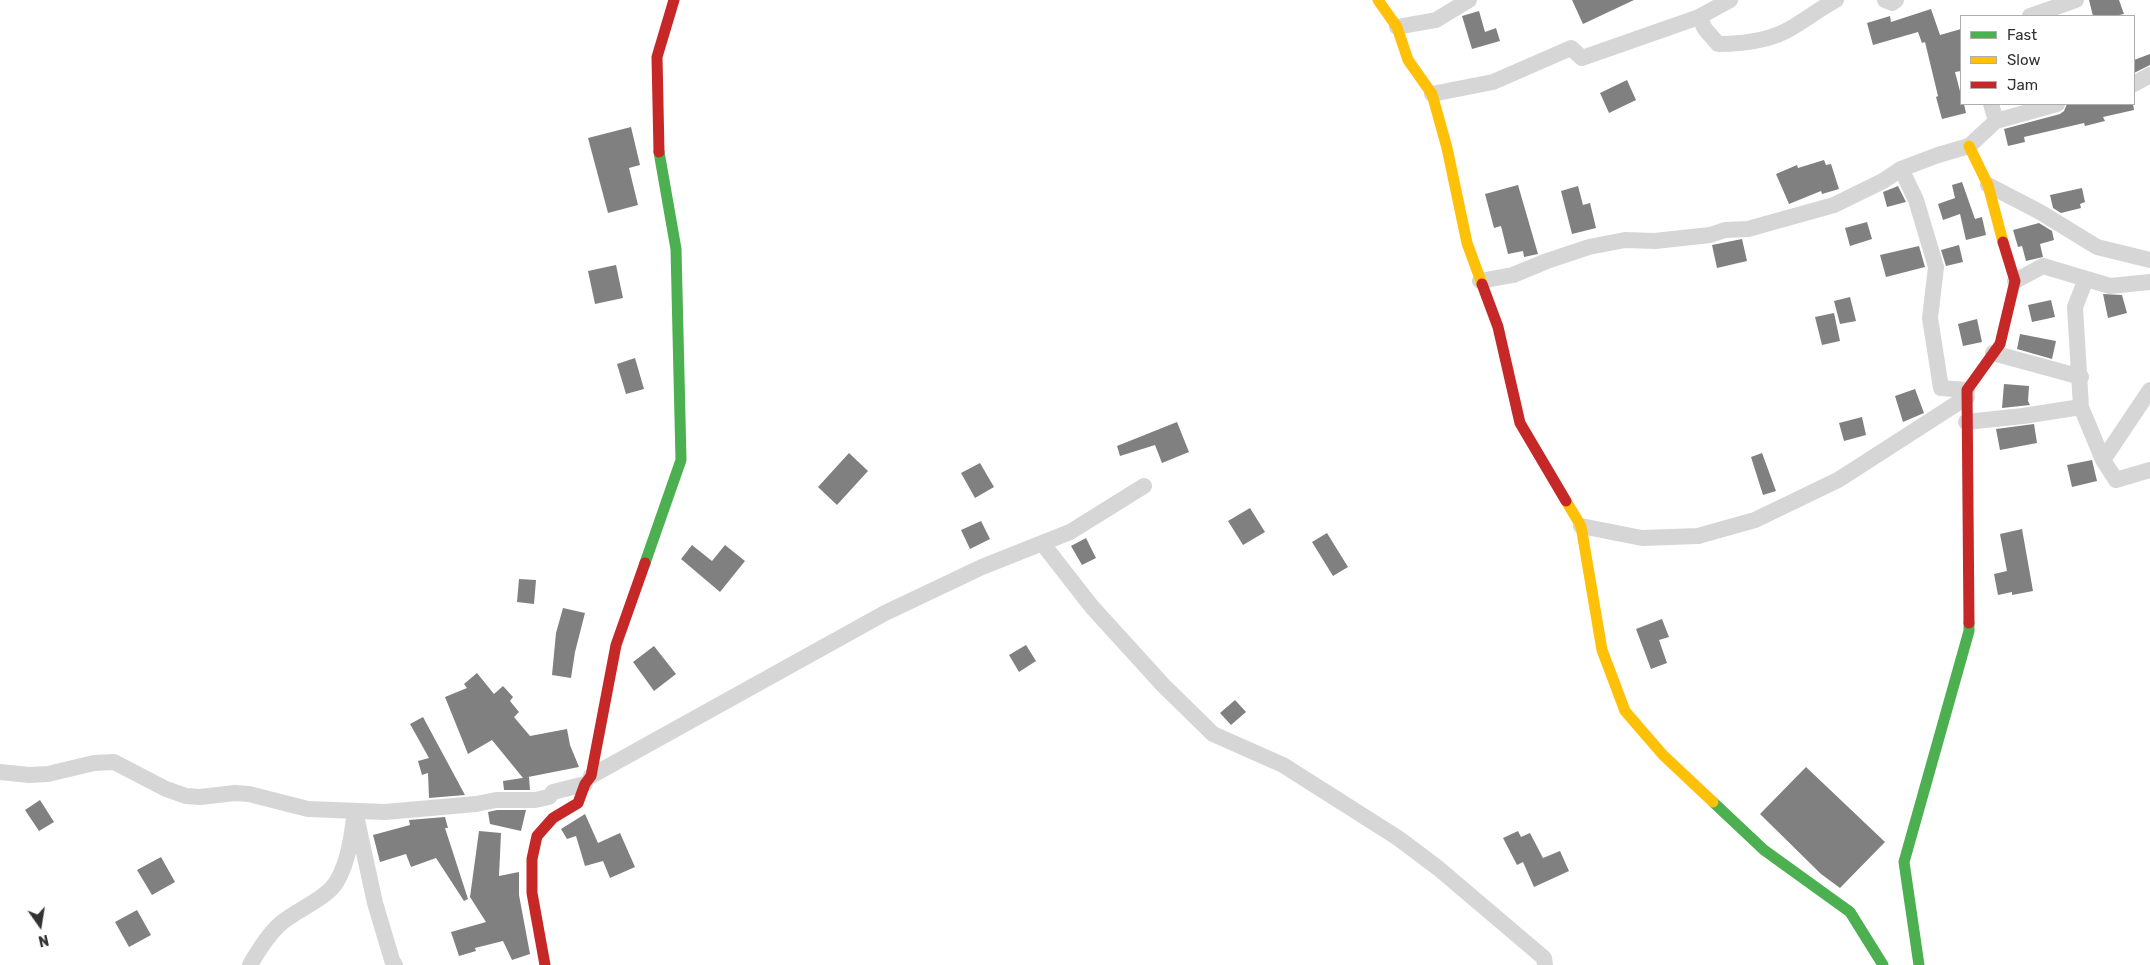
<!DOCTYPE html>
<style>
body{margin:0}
#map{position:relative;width:2150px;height:965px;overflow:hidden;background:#fff;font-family:Rubik,sans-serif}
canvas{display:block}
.legend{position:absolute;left:1960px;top:15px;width:175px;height:90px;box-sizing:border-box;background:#fff;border:1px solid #adadad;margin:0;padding:6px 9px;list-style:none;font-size:15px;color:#323232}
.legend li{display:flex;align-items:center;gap:10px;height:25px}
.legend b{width:25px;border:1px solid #adadad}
.north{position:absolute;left:15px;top:900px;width:50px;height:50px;-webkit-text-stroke:4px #fff;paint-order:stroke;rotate:167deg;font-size:14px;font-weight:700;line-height:20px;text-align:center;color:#323232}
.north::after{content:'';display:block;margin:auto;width:18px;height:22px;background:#323232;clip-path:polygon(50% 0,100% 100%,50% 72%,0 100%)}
</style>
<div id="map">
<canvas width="2150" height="965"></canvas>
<ul class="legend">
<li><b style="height:6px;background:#4caf50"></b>Fast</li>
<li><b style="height:6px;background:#ffc107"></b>Slow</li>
<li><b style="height:6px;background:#c62828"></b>Jam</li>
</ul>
<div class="north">N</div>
</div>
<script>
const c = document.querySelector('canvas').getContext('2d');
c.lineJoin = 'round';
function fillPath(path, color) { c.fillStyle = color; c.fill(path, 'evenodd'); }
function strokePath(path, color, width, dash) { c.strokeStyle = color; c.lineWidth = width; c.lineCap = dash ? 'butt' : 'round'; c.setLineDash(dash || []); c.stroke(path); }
fillPath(new Path2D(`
 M1572,0h62l-51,24z
 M2089,0h30l5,14 -10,2h-21z
 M1931,9l9,26 21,-6v42l-6,1 6,23v9h3l2,9 -24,6 -6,-22 2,-1 -13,-54 -3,1 -4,-11 -45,13 -6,-22 23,-7 1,6z
 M1479,11l6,21 11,-4 4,13 -28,8 -10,-33z
 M2150,54v11l-16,8v-13z
 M1627,80l9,20 -27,13 -9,-20z
 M2067,104h66l1,6 -31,7 2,4 -20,5 -1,-3 -60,14 1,5 -17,4 -4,-17 56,-15 4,-3z
 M631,127l9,38 -11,3 9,37 -30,8 -20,-75z
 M1824,160l2,5 5,-1 8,25 -17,5 -1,-3 -32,13 -13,-30 21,-9 1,3z
 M1962,182l13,37 7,-2 4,18 -20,5 -6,-26 -17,6 -5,-16 17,-6 -3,-13z
 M1518,185l20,69 -14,3 -1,-6 -15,3 -7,-28 -7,2 -9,-34z
 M1578,186l5,19 7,-2 6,25 -24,6 -11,-43z
 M1898,186l8,16 -19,5 -4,-15z
 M2082,188l3,14 -5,2 1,4 -20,5 -8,-5 -3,-13z
 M1867,222l5,17 -22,7 -5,-18z
 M2039,223l13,8 2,9 -14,4 3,13 -17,4 -4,-15 -4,1 -5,-17z
 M1742,239l5,22 -30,7 -5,-23z
 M1959,245l4,17 -17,4 -5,-16z
 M1919,246l6,21 -39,10 -6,-22z
 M616,265l7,33 -28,6 -7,-33z
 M2103,294l19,1 5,18 -19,5z
 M1850,297l6,24 -16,3 -6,-23z
 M2051,300l4,17 -23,5 -4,-17z
 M1834,313l6,28 -18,4 -7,-28z
 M1977,319l5,23 -19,4 -5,-22z
 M2020,334l36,7 -4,18 -35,-10z
 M635,358l9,31 -18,5 -9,-30z
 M2004,384l25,2 -1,15 2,4 -28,3z
 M1915,389l9,24 -21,9 -8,-26z
 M1862,417l4,18 -22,6 -5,-18z
 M1177,422l12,30 -27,11 -7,-18 -35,11 -3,-10z
 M2034,424l3,19 -37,7 -4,-21z
 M849,453l19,18 -31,34 -19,-18z
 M1762,453l14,38 -13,4 -12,-38z
 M2092,460l5,21 -25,6 -5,-22z
 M980,463l14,24 -19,11 -14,-25z
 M1250,508l15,24 -22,13 -15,-24z
 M981,521l9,18 -20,10 -9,-19z
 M2022,529l11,62 -21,4v-3l-14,3 -4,-21 13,-3 -7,-37z
 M1327,533l21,34 -15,9 -21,-34z
 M1086,538l10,20 -14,7 -11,-19z
 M692,545l20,16 13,-16 20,16 -25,31 -39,-33z
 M519,579l17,1 -2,24 -17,-2z
 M563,608l22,5 -10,39 -4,26 -19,-3 4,-42z
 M1662,619l7,18 -10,3 8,23 -16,6 -15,-40z
 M1026,645l10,16 -17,11 -10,-17z
 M654,646l22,28 -22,17 -21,-29z
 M477,673l17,21 9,-8 10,11 -3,4 9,11 -5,5 16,19 37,-7 3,16 9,22 -56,11 -31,-38 -24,14 -23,-57 22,-9 -3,-4z
 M1235,700l11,12 -15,13 -11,-12z
 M423,717l42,78 -36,3 -1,-25 -6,2 -4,-14 11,-3 -19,-34z
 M1806,767l79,75 -45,46 -19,-14 -61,-60z
 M529,777l1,13h-26l-1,-9z
 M40,800l14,22 -15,9 -14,-21z
 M497,810h29l-5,21 -31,-7 -2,-12z
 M585,814l13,29 22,-10 15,34 -25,11 -7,-17 -18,5 -9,-30 -9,3 -6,-10z
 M445,817l3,11h-3l23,71 -4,2 -28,-43 -25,9 -5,-13 -26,8 -7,-27 37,-10 -1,-5z
 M479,831l22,2 -2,43 20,-4v23l11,59 -18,6 -9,-19 -28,7 1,3 -17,5 -8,-24 35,-10 -16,-25z
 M1518,831l3,6 9,-4 13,25 17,-7 9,20 -35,16 -11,-25 -6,3 -14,-27z
 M161,857l14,25 -23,13 -15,-25z
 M137,910l14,25 -22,12 -14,-25z`), '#808080');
strokePath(new Path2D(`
 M1885,0l7,3 4,-3
 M2030,16l46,-16
 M1699,17l6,12 13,15c24,0 53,-3 75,-17 15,-9 28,-19 43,-27
 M1397,27l39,-7 33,-20
 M2134,84l16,-9
 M1432,94l61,-12 78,-34 11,10 117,-41 31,-17
 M1996,121l61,-17
 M1901,169l15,31 20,67 -6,51 11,70 26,2
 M1988,185l52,27 57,35 53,13
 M2086,279l-11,28 6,100 22,53 13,20 34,-10
 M1480,281l33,-6 34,-14 42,-14 36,-7 30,1 55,-6 15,-5 23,-1 86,-24 49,-24 18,-12 37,-14 31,-9 27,-25 -5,-17
 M2015,281l28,-15 67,20 40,-4
 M1993,353l88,24
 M1966,422l57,-6 58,-9
 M2103,460l47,-70
 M1581,526l61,12 56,-2 57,-16 83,-40 129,-83
 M1042,543l50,64 71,78 50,49 70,31 115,73 40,30 106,90 1,7
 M0,772l29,3 19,-1 46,-11 20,-1 52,27 20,7 14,1 35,-4 14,1 59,15 77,3 91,-8 20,-4h39l14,-3 4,-5 32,-8
 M591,776l294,-163 97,-46 88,-35 74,-46
 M250,965c8,-14 17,-29 29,-40 15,-14 48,-26 58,-44 12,-21 15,-47 18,-70l20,92 17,57 3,5`), '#d6d6d6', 16);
strokePath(new Path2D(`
 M645,563l36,-103 -5,-211 -17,-97
 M1713,802l51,48 86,62 33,53
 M1919,965l-15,-103 65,-231v-8`), '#4caf50', 11);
strokePath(new Path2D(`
 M1378,0l19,27 11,33 24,34 15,54 20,95 15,41
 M1969,146l19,39 15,57
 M1566,501l15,25 21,124 23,61 38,44 50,47`), '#ffc107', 11);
strokePath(new Path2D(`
 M659,152l-2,-95 17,-57
 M1482,284l16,43 22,96 46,78
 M1969,623l-2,-233 33,-46 15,-63 -12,-39
 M545,965l-13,-72v-34l5,-23 16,-18 25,-15 7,-19 6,-8 25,-131 29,-82`), '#c62828', 11);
</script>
